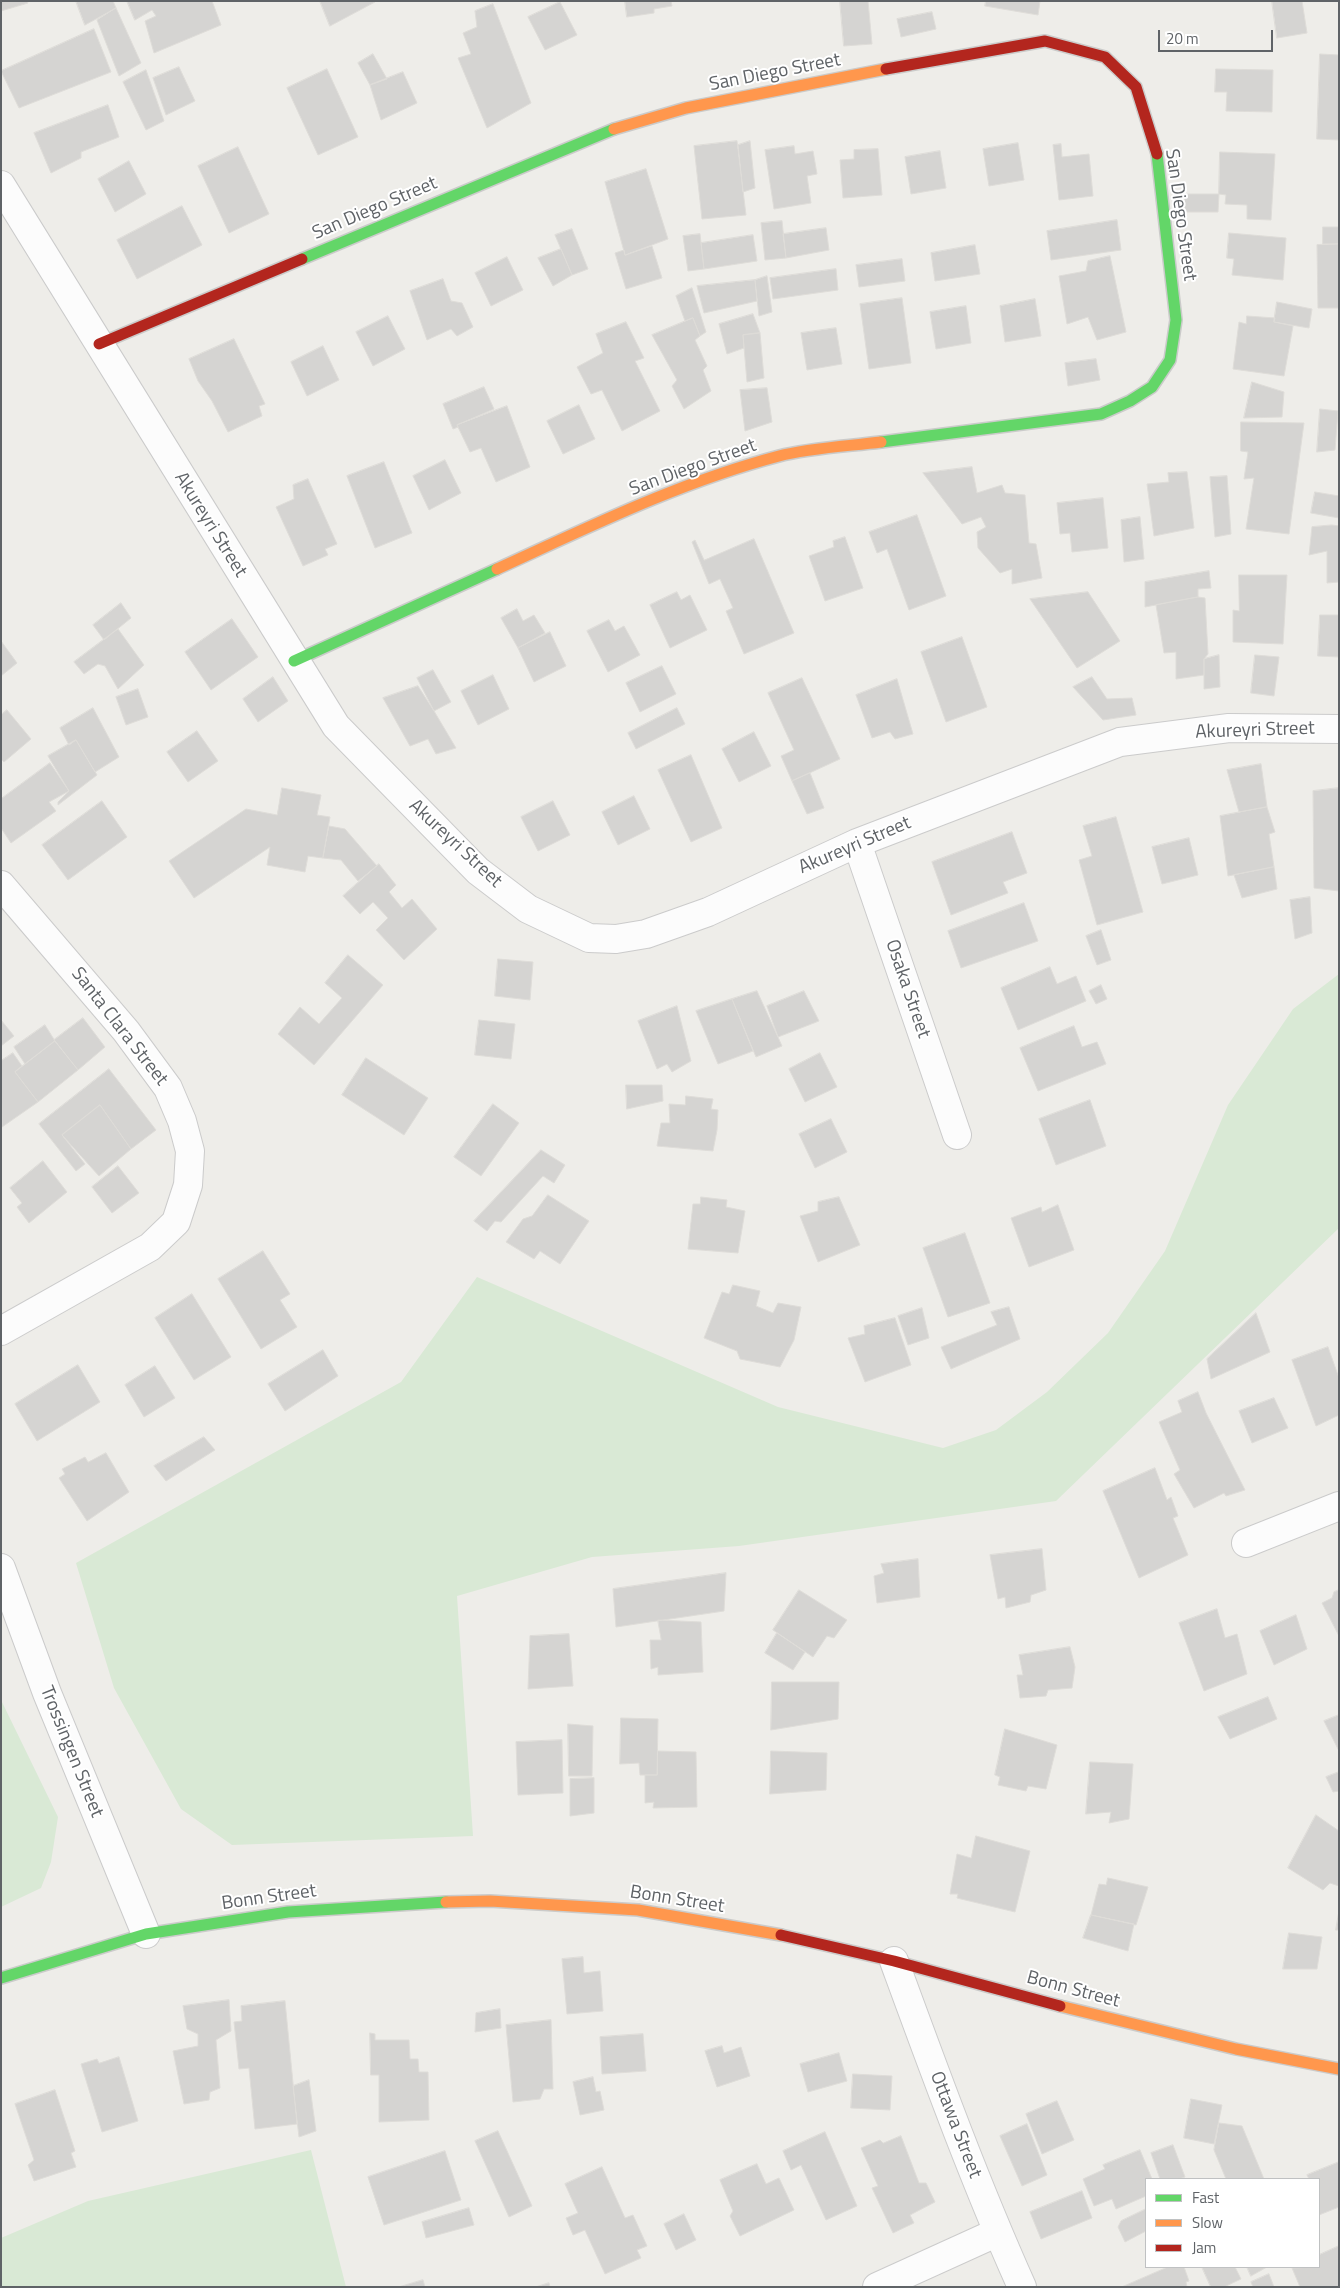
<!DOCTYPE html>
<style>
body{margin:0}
#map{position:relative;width:1340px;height:2288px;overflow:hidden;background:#eeede9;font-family:"Titillium Web",sans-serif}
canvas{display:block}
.frame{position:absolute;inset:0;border:2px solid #5f6367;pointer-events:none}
.legend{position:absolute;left:1145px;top:2178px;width:175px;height:90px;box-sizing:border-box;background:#fff;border:1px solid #bfc1c2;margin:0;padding:6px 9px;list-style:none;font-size:15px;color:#5f6367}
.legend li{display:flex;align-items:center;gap:10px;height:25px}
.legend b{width:25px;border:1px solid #bfc1c2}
.scale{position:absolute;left:1158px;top:30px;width:115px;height:22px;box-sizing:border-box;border:2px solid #5f6367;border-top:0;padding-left:6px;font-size:15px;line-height:18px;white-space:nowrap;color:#5f6367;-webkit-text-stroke:4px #fff;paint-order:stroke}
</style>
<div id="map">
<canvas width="1340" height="2288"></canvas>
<div class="frame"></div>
<ul class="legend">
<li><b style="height:6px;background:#63d668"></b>Fast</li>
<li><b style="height:6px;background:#ff974d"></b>Slow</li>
<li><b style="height:6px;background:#b3261e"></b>Jam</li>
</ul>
<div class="scale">20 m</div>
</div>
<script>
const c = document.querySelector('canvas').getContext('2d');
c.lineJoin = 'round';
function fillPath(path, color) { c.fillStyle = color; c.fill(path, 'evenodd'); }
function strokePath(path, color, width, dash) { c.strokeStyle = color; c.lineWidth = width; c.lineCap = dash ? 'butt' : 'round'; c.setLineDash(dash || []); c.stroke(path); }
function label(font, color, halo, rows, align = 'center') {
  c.font = font + ' "Titillium Web",sans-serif'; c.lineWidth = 4; c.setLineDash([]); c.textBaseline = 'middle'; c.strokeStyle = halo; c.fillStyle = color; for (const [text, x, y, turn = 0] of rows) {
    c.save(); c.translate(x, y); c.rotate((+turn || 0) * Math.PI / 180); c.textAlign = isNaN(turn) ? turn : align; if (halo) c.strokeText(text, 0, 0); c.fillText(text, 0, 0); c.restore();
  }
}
fillPath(new Path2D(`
 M1339,974v254l-283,273 -317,45 -147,11 -135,39 16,240 -241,9 -51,-36 -67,-121 -38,-125 325,-181 76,-105 301,130 165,41 53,-18 51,-38 61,-59 57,-82 63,-146 65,-96z
 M1,1700l57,117 -7,45 -10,26 -40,19z
 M311,2150l35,137h-345v-49l87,-37z`), '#d9e9d5');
const building = new Path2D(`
 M1,1h26l1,2 -27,8z
 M76,1h37l3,7 -31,17z
 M127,1h85l9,24 -67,28 -9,-32 11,-5 -4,-6 -17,10z
 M320,1h55v1l-45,24z
 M625,1h46l1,5 -18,3v4l-27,4z
 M840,1h28l4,43 -28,2z
 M986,1h54l-2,14 -53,-9z
 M1272,1h30l5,32 -30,5z
 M560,2l17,33 -32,15 -17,-33z
 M493,4l38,99 -44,25 -29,-70 13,-4 -8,-21 14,-6 -2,-16z
 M116,8l25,55 -22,13 -22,-56z
 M932,12l4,17 -35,8 -4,-18z
 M94,29l17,43 -92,36 -18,-37z
 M373,54l14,25 -17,6 -12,-22z
 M1320,54l19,1v85l-22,-1z
 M179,67l16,34 -29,14 -13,-37z
 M327,69l31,68 -40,18 -31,-67z
 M1216,69l57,1 -1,42 -46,-1 1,-19h-12z
 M146,70l18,51 -18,9 -23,-48z
 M403,72l14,31 -36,17 -11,-35z
 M108,105l11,32 -38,15v6l-30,15 -17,-40z
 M737,141l9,74 -44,4 -8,-73z
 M750,141l5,47 -12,4 -5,-47z
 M1018,143l6,37 -35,6 -6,-37z
 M1061,144l1,13 27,-3 4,42 -34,4 -6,-55z
 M794,146l1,8 18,-3 4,23 -10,2 4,27 -37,6 -9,-59z
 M238,147l31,67 -40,19 -31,-67z
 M878,149l4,46 -39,3 -3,-38 14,-1v-9z
 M940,151l6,37 -35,6 -6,-37z
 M1220,152l55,2 -4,66 -24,-1v-14l-22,-1 1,-9 -7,-1z
 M129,161l17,33 -31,18 -17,-33z
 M646,169l22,70 -43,16 -20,-73z
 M1185,194h34l-1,18h-34z
 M182,206l20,39 -65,34 -20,-39z
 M1117,220l4,30 -70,10 -4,-29z
 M782,221l4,37 -21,2 -4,-37z
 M1323,227h16v17h-16z
 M826,228l3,22 -43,8 -3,-24z
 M572,229l16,40 -16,6 -17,-40z
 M1229,233l57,5 -3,42 -51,-5 2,-16 -7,-1z
 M700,234l4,35 -16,2 -5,-35z
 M753,235l4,26 -53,8 -3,-26z
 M1339,244v64h-21l-1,-63z
 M975,245l5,29 -45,7 -4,-28z
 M652,246l10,32 -36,11 -11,-36 9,-3 1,5z
 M561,249l11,26 -19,11 -15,-28z
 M1110,256l16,76 -29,8 -9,-23 -21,7 -8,-48 27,-5 2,-10z
 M507,257l16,33 -32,16 -16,-33z
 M902,259l3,22 -46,6 -3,-22z
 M836,269l2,21 -65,9 -3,-21z
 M767,276l5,36 -13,4 -4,-36z
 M443,279l8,22 11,2 11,24 -16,9 -6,-7 -24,11 -17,-49z
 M755,280l2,21 -53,12 -7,-27z
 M692,288l14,44 -6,4 -7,-18 -8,3 -9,-25z
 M902,298l9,65 -42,6 -9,-65z
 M1035,299l6,37 -36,6 -5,-36z
 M1277,302l35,7 -3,19 -35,-6z
 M966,306l5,37 -35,6 -6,-37z
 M753,314l7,19 -17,2 1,13 -17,6 -8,-30z
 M388,316l17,33 -32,17 -17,-34z
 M1247,316l28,2 -1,4 19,4 -9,50 -51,-7 6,-47 7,2z
 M693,318l7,18 -5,4 12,26 -4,4 8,21 -27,18 -12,-23 5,-6 -25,-45z
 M626,322l18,36 -9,3 25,50 -38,20 -20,-41 -11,4 -14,-27 26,-14 -7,-19z
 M836,328l6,36 -35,6 -6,-37z
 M760,333l4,45 -17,4 -4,-47z
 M234,339l31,65 -6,2 3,10 -34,16 -16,-31 -14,-20 -9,-22z
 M323,346l16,34 -32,16 -16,-34z
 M1096,359l4,21 -32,6 -3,-23z
 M1252,382l32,10 -2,25 -38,1z
 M484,387l10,22 -37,16 1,2 -5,2 -10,-25z
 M767,388l5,34 -27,9 -5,-41z
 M579,405l16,34 -32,15 -16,-33z
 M507,406l23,61 -34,15 -15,-34 -11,4 -13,-27z
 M1320,409l18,2 -3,39 -18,2z
 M1241,422l63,1 -15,111 -43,-5 8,-51 -10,1 4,-27 -7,-1z
 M445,460l16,33 -32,17 -16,-34z
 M384,462l28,71 -37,15 -28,-72z
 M972,467l5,26 25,-8 3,8 20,2 4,48 7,1 6,34 -30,6v-15l-12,4 -22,-25 -1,-16 9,-5 -5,-10 -19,7 -39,-51z
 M1187,472l7,56 -40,8 -7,-52 22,-2 -1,-9z
 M1227,476l4,58 -16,3 -5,-60z
 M308,479l29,65 -12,5 3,6 -25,11 -27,-59 18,-8 -1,-14z
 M1315,492l24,4v22l-28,-5z
 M1103,498l5,50 -36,4 -2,-19 -10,1 -3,-31z
 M917,515l29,81 -37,14 -22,-61 -10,4 -8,-21z
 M1140,517l4,42 -20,3 -3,-42z
 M1332,525l7,1v56l-12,1v-32l-18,4 3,-28z
 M845,537l18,51 -38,13 -16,-45 25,-9 -1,-6z
 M754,539l40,94 -50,21 -18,-43 7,-3 -13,-29 -11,5 -17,-42 3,-2 9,20z
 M1209,571l2,17 -13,1v8l-53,10v-25z
 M1239,575h48l-4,69 -50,-2v-32l6,1z
 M677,592l4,8 9,-5 17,35 -37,18 -20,-43z
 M1088,592l32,49 -43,27 -47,-69z
 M1198,597l7,1 3,56 -4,5v16l-28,4v-27l-12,1 -8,-48z
 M121,603l10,15 -27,22 -11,-15z
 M517,609l6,12 11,-6 11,18 -27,15 -17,-30z
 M1320,615h19v42l-21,-1z
 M232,619l26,38 -47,33 -26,-38z
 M609,620l6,11 9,-5 16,29 -32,17 -21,-41z
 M118,629l26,36 -26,24 -13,-23 -7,-2 -14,10 -10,-12z
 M550,632l16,34 -32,16 -16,-34z
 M962,637l25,70 -41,15 -25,-70z
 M1,641l16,22 -16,13z
 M1219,655l1,32 -16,2v-30z
 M1255,655l24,2 -5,39 -23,-3z
 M662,666l14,28 -36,18 -14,-29z
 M433,670l18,32 -17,9 -17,-33z
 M493,675l16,34 -31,16 -17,-34z
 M273,677l15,24 -30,21 -15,-23z
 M1092,677l15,22 25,-1 4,17 -33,5 -30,-33z
 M802,678l38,81 -48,22 -11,-25 13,-6 -26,-57z
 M897,679l16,55 -18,5 -5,-7 -18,6 -16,-43z
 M418,686l16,25 22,37 -20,6 -8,-15 -18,7 -27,-48z
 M138,689l10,28 -22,8 -10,-28z
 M93,708l26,49 -24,15 -19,-32 -7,5 -9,-17z
 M677,708l8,16 -49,25 -8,-16z
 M7,710l24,29 -27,23 -3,-3v-44z
 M197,731l21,30 -30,21 -21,-30z
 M754,732l17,34 -32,16 -17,-33z
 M76,740l21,35 -39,30v-3l11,-11 -21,-35z
 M691,755l31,73 -31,14 -33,-72z
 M50,763l19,28 -20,11 7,9 -45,32 -10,-15v-29z
 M1261,764l6,43 -28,5 -12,-42z
 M810,773l14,35 -17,6 -15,-33z
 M282,788l39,7 -4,20 13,2 -7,41 -15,-2 -3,16 -38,-7 3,-18 -76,51 -25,-37 77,-52 31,6z
 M1339,788v103l-25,-3 -1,-97z
 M634,796l16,33 -32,16 -16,-33z
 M102,801l25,36 -59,43 -26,-35z
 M553,801l17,34 -32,16 -17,-34z
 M1267,807l8,25 -6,2 5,33 -46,9 -8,-60z
 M1116,817l27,95 -46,13 -18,-65 13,-4 -9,-30z
 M329,826l16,3 32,37 -19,15 -17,-21 -18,-2z
 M1012,832l15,41 -24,9 5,11 -57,22 -19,-53z
 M1189,838l9,37 -36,9 -10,-37z
 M379,864l17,21 -7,7 13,16 10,-9 25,30 -33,31 -28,-30 12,-12 -15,-16 -13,12 -17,-18z
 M1274,867l3,22 -35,9 -8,-23z
 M1310,897l2,36 -17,6 -5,-39z
 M1024,903l14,38 -77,27 -13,-37z
 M1101,930l10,30 -14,5 -11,-29z
 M348,955l35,30 -69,80 -36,-31 22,-27 19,17 23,-26 -17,-15z
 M498,959l35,3 -3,38 -35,-4z
 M1050,967l7,17 19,-8 10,25 -68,29 -17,-42z
 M1101,985l6,14 -11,5 -7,-13z
 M757,991l25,55 -26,11 -24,-58z
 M804,991l15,30 -41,16 -11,-31z
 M732,999l21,52 -35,13 -22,-53z
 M677,1006l14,55 -19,11 -5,-8 -10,5 -19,-48z
 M83,1018l22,29 -27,23 -24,-30z
 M1,1020l13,16 -13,10z
 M479,1020l36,4 -4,35 -36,-4z
 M45,1025l10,16 -30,23 -11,-17z
 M1074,1026l8,21 15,-5 9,22 -68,27 -18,-43z
 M55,1041l23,29 -40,32 -23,-30z
 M13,1053l9,13 -7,6 23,30 -36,25 -1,-66z
 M820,1053l17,34 -32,15 -16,-33z
 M366,1058l62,40 -24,37 -62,-40z
 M109,1069l47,61 -25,19 -31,-44 -38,30 23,29 -9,7 -37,-47z
 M626,1085h36l1,16 -36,8z
 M686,1096l27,3 -2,10 7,1 -1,20 -4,21 -56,-5 4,-23h9l-1,-19 16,1z
 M1090,1100l16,46 -50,19 -17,-46z
 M493,1104l26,19 -38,53 -27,-19z
 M100,1105l31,44 -32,27 -37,-41z
 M831,1119l16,33 -32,16 -16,-34z
 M541,1150l24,15 -11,18 -11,-7 -42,46 -6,-1 -8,10 -13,-10z
 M43,1161l24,31 -38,31 -12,-16 5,-4 -12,-15z
 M118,1166l21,27 -27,20 -20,-26z
 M548,1195l41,26 -29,43 -20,-13 -6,8 -28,-17 17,-23 9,-3z
 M701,1197l26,3 -1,7 19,4 -7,42 -50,-4 5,-45h7z
 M839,1197l21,48 -42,17 -18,-46 18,-5v-9z
 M1058,1205l16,45 -45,17 -18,-49 30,-11 1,5z
 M965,1233l25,70 -42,14 -25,-69z
 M263,1251l27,43 -10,6 17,27 -36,22 -43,-70z
 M733,1285l27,6 -4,15 17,7 5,-10 23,4 -7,33 -14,27 -40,-8 -3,-8 -33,-13 18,-46 7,2z
 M192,1294l39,63 -37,23 -39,-62z
 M1009,1307l11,32 -69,30 -10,-22 56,-22 -6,-13z
 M922,1308l7,30 -21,7 -10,-29z
 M1256,1313l14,39 -59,27 -4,-20z
 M895,1318l16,47 -46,17 -17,-44 17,-4 -1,-8z
 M1328,1347l11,31v37l-23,11 -24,-66z
 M323,1350l15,26 -53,35 -17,-27z
 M78,1365l22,37 -63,39 -22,-37z
 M155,1366l20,32 -31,19 -19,-32z
 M1198,1392l8,21 39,77 -19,6 -2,-3 -30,15 -20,-34 6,-4 -21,-48 23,-10 -4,-11z
 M1274,1398l14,30 -36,15 -13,-32z
 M204,1437l11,13 -49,31 -12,-15z
 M106,1453l23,39 -42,29 -28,-43 6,-4 -3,-5 23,-12 3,5z
 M1155,1468l12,32 4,-3 7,19 -5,2 15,37 -49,23 -36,-87z
 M1042,1549l4,41 -15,5 -1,7 -24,6 -1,-11 -7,2 -8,-44z
 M918,1559l2,38 -43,6 -3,-27 10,-3 -3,-9z
 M726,1573l-2,38 -108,16 -3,-38z
 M799,1590l48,30 -13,18 -7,-2 -14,21 -40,-27z
 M1339,1590v46l-17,-33 10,-5 2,-6z
 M1217,1609l8,29 12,-4 10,40 -43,17 -25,-68z
 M1296,1615l11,34 -33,16 -14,-34z
 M658,1620l43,2 2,50 -45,3v-8l-7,2 -1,-29h11z
 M777,1633l28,19 -12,18 -28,-17z
 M569,1634l4,52 -45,3 2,-53z
 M1070,1647l5,20 -3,21 -24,2 -2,6 -26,2 -3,-23h6l-4,-20z
 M772,1682h67l-1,37 -67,11z
 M1268,1697l9,22 -47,20 -12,-22z
 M1339,1715v36l-15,-30z
 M621,1718l37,1 -1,56h-17l-1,-12 -19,1z
 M568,1724l25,2 -1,50h-23z
 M1005,1729l52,16 -11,44 -18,-3 -2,5 -28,-6 2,-8 -5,-2z
 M562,1740l1,53 -45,2 -2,-53z
 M658,1751l38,1 1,55 -44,1 1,-6 -9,1v-28h12z
 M771,1751l56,2 -1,37 -56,4z
 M1090,1762l43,2 -4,55 -20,4 2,-11 -25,2z
 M1339,1772v19l-6,1 -7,-15z
 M594,1778v35l-24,3v-37z
 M1316,1815l23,16v55l-9,-3 -7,7 -35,-22z
 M976,1836l54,15 -15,61 -58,-14 1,-4h-8l7,-40 14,4z
 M1108,1878l40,9 -12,38 -45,-10 8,-31 7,1z
 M1339,1911v19h-3z
 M1091,1915l43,9 -6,27 -45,-13z
 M1289,1933l33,4 -5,32h-34z
 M583,1957l1,16 16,-2 3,40 -36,3 -5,-55z
 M229,2000l2,31 -15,9 4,48 -10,4 -1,8 -25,4 -11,-53 25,-5v-12l-11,-5 -4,-23z
 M285,2001l12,123 -42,5 -6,-61 -10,1 -5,-47 8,-1 -1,-15z
 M500,2009l1,19 -26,4 1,-19z
 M551,2020l2,69h-9l-4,10 -27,3 -7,-77z
 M370,2033l5,1v6h34l1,19h8l1,13h9l1,48 -50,2v-47h-8z
 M643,2034l3,37 -44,3 -2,-37z
 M722,2046l2,7 17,-6 9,29 -33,11 -12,-36z
 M839,2053l8,28 -39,11 -8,-28z
 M119,2057l19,64 -36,11 -21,-68 16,-5 2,4z
 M853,2074l39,2 -2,34 -39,-2z
 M593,2077l3,15 4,-1 4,19 -24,5 -7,-33z
 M309,2080l7,51 -17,6 -6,-51z
 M55,2090l20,61 -4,2 5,14 -42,14 -6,-16 6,-5 -19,-56z
 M1191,2099l31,6 -8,39 -30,-6z
 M1057,2101l17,39 -32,14 -16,-40z
 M1219,2123l23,3 22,53h-38l-12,-29z
 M1027,2124l20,51 -25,11 -22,-50z
 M498,2131l34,75 -23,11 -34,-76z
 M825,2132l32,74 -31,14 -25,-55 -10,5 -8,-19z
 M901,2136l18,47h7l9,19 -25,13 4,8 -21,10 -21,-45 6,-2 -17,-38 19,-8 3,3z
 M1173,2145l12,32 -6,2h-19l-9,-26z
 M1140,2150l12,29h-6v17l-30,13 -4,-10 -18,7 -11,-27 22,-10 -2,-4z
 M445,2151l16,49 -77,25 -16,-48z
 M1339,2162v45l-20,8v-36h-10l-2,-4z
 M757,2164l9,20 13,-6 15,32 -54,26 -10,-20 3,-5 -13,-31z
 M602,2167l23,51 8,-3 14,31 -10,4 4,8 -36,16 -20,-44 -12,5 -7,-17 12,-5 -13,-29z
 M1082,2191l10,27 -51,21 -11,-27z
 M469,2208l5,17 -48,13 -4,-16z
 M1146,2209v22l-21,11 -7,-15 3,-6z
 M684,2214l12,26 -20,10 -12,-26z
 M1339,2246v41h-39l-8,-19 27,-1v-12z
 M1168,2267h16l5,14 -3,1 1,5h-65z
 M1202,2267h33l6,12 -17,8h-13z
 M1247,2267h20l-16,9z
 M1269,2274l5,13h-21l-2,-5z
 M423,2280l2,7h-26z
 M549,2283l1,4h-14z`);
fillPath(building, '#d5d4d2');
strokePath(building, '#dedcd8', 1);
const street = new Path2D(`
 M1,185l335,541 142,145 50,38 61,29 27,1 30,-5 62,-22 149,-69 263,-101 109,-14 110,1
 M857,843l100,292
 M1,885l125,146 42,57 14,33 8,30 -2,34 -12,37 -26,25 -149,84
 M1246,1543l93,-37
 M1,1568l46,125 99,241
 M894,1961c40,109 80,219 128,326
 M877,2287l121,-55`);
const fast = new Path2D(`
 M302,259l312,-130
 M881,442l220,-28 29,-13 22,-14 18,-27 6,-40 -19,-166
 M294,661l203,-92
 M1,1978l145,-44 142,-22 158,-10`);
const slow = new Path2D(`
 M614,129l72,-21 200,-39
 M497,569c92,-42 183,-87 282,-113 30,-8 70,-10 102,-14
 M446,1902l44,-1 148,9 143,25
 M1060,2006l176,43 103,20`);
const jam = new Path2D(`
 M886,69l159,-28 60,16 31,30 21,67
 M99,344l203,-85
 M781,1935l113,26 166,45`);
strokePath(street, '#cbcbcb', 30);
strokePath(fast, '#cbcbca', 14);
strokePath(slow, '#cbcbca', 14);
strokePath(jam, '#cbcbca', 14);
strokePath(street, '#fcfcfc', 28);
strokePath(fast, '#63d668', 11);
strokePath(slow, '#ff974d', 11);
strokePath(jam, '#b3261e', 11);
label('19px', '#5f6367', '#fff', [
 ["San Diego Street",775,73,-11],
 ["San Diego Street",375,209,-23],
 ["San Diego Street",1180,215,82],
 ["San Diego Street",693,468,-20],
 ["Akureyri Street",210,525,58],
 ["Akureyri Street",1255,731,-2],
 ["Akureyri Street",455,844,43],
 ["Akureyri Street",855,846,-23],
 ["Osaka Street",907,989,71],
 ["Santa Clara Street",119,1027,52],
 ["Trossingen Street",71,1752,68],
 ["Bonn Street",269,1898,-8],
 ["Bonn Street",677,1900,9],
 ["Bonn Street",1073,1990,15],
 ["Ottawa Street",955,2125,69]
]);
</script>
